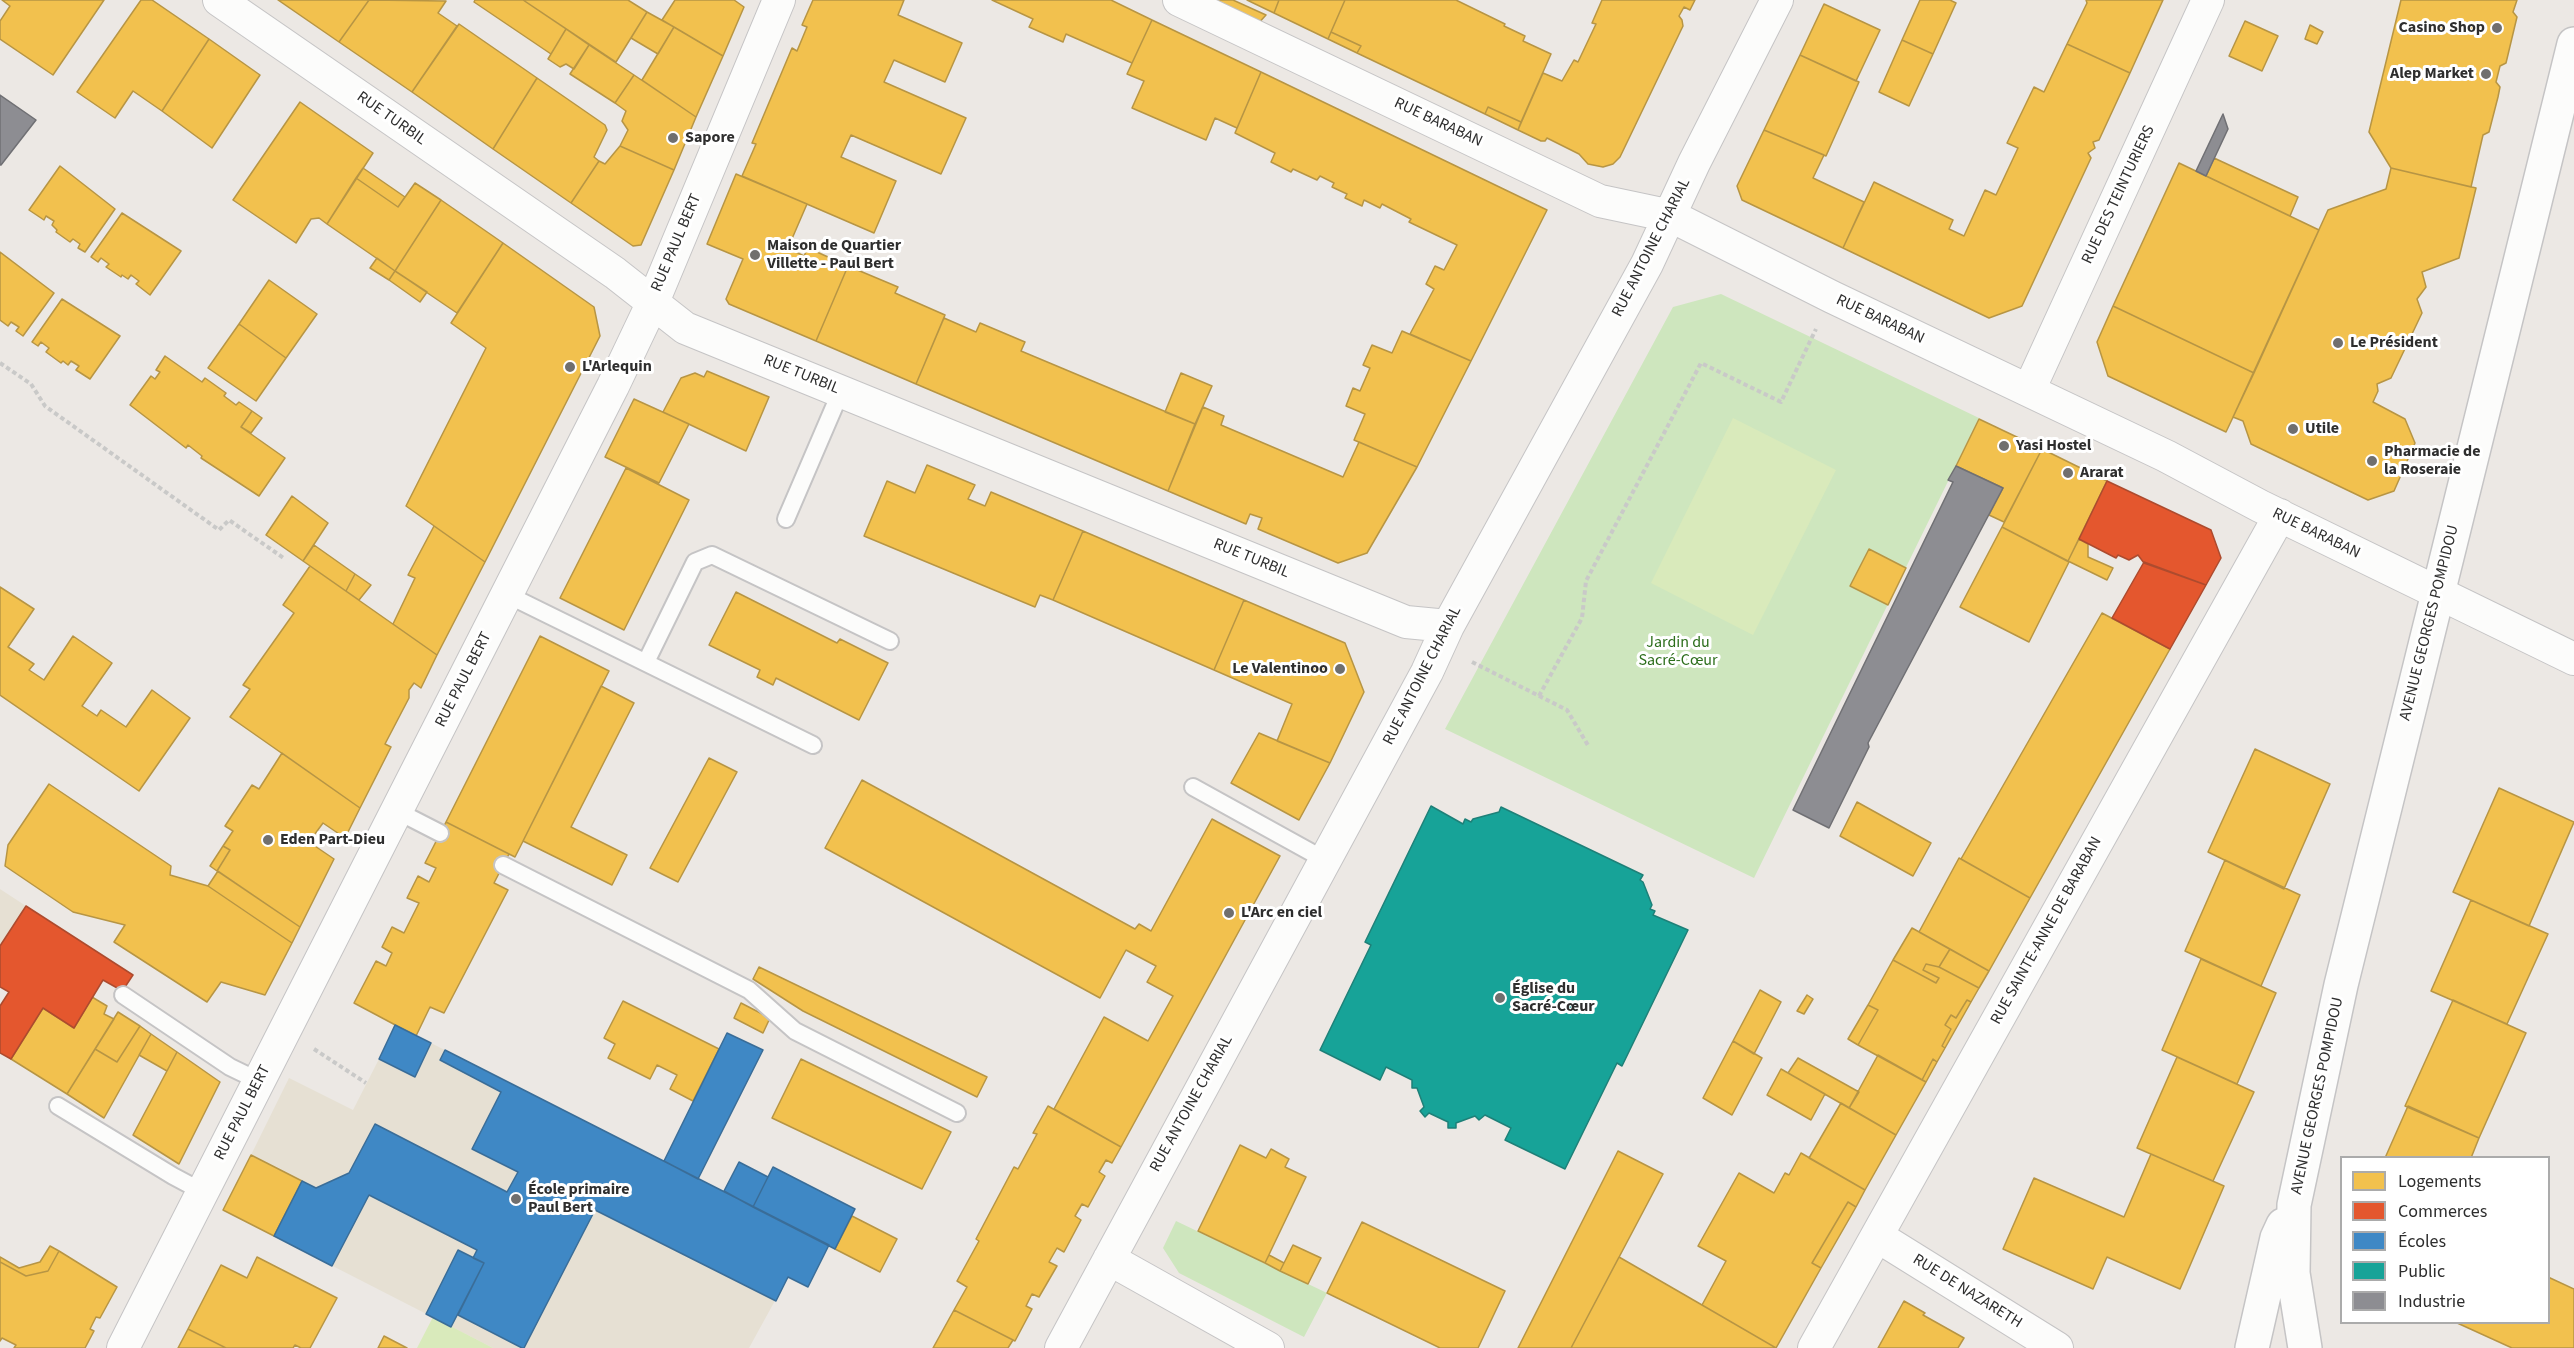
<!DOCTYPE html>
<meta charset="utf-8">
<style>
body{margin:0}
#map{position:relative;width:2574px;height:1348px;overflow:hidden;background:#ece8e4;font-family:"Source Sans 3",sans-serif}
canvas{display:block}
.legend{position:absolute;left:2340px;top:1156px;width:210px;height:168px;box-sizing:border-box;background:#fff;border:2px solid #ababab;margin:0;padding:8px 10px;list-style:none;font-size:18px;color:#2e2e2e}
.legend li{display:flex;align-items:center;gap:12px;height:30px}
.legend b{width:30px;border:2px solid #ababab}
</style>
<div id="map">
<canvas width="2574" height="1348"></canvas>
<ul class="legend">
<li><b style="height:16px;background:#f2c14e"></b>Logements</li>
<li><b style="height:16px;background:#e4572e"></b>Commerces</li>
<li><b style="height:16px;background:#3f88c5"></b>Écoles</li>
<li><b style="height:16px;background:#17a398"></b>Public</li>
<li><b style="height:16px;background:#8d8d92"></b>Industrie</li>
</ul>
</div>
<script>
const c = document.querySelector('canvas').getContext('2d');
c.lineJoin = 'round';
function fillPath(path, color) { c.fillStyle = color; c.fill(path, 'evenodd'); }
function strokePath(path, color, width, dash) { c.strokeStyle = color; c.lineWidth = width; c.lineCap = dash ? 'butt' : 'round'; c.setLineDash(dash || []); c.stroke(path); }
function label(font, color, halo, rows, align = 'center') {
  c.font = font + ' "Source Sans 3",sans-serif'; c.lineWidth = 6; c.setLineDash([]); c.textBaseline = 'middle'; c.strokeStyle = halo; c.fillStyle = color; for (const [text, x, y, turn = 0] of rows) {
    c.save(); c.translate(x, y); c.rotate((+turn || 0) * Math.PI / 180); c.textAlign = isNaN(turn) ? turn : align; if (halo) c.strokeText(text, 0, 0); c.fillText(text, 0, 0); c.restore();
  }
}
fillPath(new Path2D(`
 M0,889l26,17 -26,40z
 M431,1043l398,202 -21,42 -20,-10 -39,71h-256l-219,-112 28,-55 -51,-26 38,-77 64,32 26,-51 36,18z`), '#e6e0d3');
fillPath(new Path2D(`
 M1721,294l258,124 -225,460 -309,-149 228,-422z
 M1176,1221l151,72 -23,44 -125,-64 -16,-25z`), '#cee6be');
fillPath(new Path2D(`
 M1733,418l103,52 -83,165 -102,-52z
 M433,1317l60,31h-76z`), '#d9eabb');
const homes = new Path2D(`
 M2,0h102l-51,75 -53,-36v-18l10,-15z
 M141,0h11l57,39 -47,72 -29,-20 -18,27 -38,-26z
 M278,0h91l-30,42z
 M369,0l77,1 -8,12 19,13 -45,66 -73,-50z
 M475,0h48l43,29 -15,25 -77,-52z
 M523,0h105l19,12 -31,50z
 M675,0h59l10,7 -21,49 -61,-36z
 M813,0h91l-6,15 64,28 -17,39 -51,-22 -10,22 82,36 -25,56 -90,-39 -10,22 55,24 -22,52 -132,-57 14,-32 -4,-1 40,-95 5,3 10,-24 -5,-2z
 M992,0h119l41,20 -20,43 -66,-29 -3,8 -34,-15 4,-8z
 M1202,0h31l33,15 -10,11z
 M1247,0h32l-5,13z
 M1279,0h66l-17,39 -54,-26z
 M1345,0h111l49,24 -1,2 21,10 -2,5 28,13 -30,68 -33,-15 -3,7 -128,-61 4,-7 -30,-14z
 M1602,0h93l-5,10 -6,-3 -5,9 3,4 1,6 -63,131 -7,7 -10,3 -15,-3 -9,-10 -32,-16 -2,3h-4l-23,-11 25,-57 19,8 12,-21 4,2 18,-38 -4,-1z
 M1920,0h30l6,3 -23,51 -31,-14z
 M2086,0h77l-33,73 -63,-29 20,-41z
 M2401,0h116l-4,12 4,5 -11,46 -6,3 -4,16 4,5 -2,10 -9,35 -6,3 -12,52 -80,-19 -22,-36z
 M1824,4l56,26 -24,51 -56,-26z
 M647,12l27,15 -16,27 -27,-16z
 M1152,20l109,52 -24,56 -22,-10 -9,22 -74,-32 12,-27 -17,-7z
 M2245,21l33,15 -16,35 -33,-15z
 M459,24l78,54 -44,71 -81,-57z
 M2310,25l13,7 -6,12 -12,-5z
 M674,27l49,29 -27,61 -54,-37z
 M566,29l23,16 -15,24 -8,-5 -6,3 -12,-8z
 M1331,32l30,14 -4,7 -29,-14z
 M209,39l51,36 -48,73 -50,-37z
 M1902,40l31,14 -24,52 -30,-14z
 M2067,44l63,29 -31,67 -6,2 2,6 -7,5 3,5 -69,148 -33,12 -146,-70 31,-66 79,38 -4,9 15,7 21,-46 11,5 22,-47 -11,-5 27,-56 10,5z
 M589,45l45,30 -19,28 -45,-29z
 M1800,55l59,27 -33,74 -62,-26z
 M1261,72l286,138 -76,151 -61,-27 24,-45 -8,-5 9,-18 9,4 13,-25 -48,-23 2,-3 -29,-15 -2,4 -16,-8 -2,6 -17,-8 2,-4 -15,-7 2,-4 -14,-7 -3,4 -24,-11 -2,3 -20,-10 4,-9 -40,-20z
 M634,75l62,42 -22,53 -54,-24 8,-16 -6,-9 4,-10 -11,-8z
 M537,78l68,47 2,5 -13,27 5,4 -28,42 -78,-54z
 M300,102l73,51 -46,71 -8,-6 -8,1 -15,24 -63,-43z
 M1488,107l33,15 -3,8 -33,-16z
 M1764,130l60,25 -11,23 51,24 -21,46 -101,-48 -5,-14z
 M620,146l54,24 -33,75 -8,1 -62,-43 28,-42 6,3z
 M2214,158l84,39 -8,19 -84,-40z
 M2179,163l140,67 -65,143 -141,-67z
 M60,166l55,43 -30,43 -7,-4 2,-4 -7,-5 -3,3 -14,-10 1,-2 -5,-5 2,-4 -8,-5 -2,4 -15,-10z
 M363,168l42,29 -7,10 -42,-29z
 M2391,168l85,20 -17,70 -37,14 4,15 -9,12 5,14 -31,65 -14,6 1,7 -5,11 32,17 10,24 -21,48 -26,9 -117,-56 -8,-23 -10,-4 95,-207 58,-21z
 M736,174l71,30 -19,44 16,8 4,-8 40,18 -32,75 -87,-37 -3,-5 17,-40 -36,-15z
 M356,178l42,29 17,-24 26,17 -46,71 -68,-47z
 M441,200l62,43 -46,70 -62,-42z
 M122,213l59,38 -31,44 -14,-11 3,-3 -8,-6 -3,4 -6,-4 -1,2 -15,-10 3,-3 -8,-6 -3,4 -7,-5z
 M503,243l91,64 6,29 -115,226 -79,-56 80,-158 -35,-25z
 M0,252l54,41 -31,43 -7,-5 3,-4 -8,-5 -3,4 -8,-6z
 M377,258l18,13 -6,9 -19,-12z
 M848,266l50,21 -3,6 50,22 -29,69 -100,-43z
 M395,271l32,21 -7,10 -31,-22z
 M269,280l48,34 -31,44 -47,-34z
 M62,299l58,37 -30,43 -14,-9 3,-4 -8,-5 -3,4 -5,-4 -2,2 -15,-11 3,-4 -8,-6 -3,4 -6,-4z
 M2113,306l141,67 -28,59 -118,-56 -11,-34z
 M944,318l32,14 4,-9 45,19 -4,9 174,73 -27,67 -252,-107z
 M239,324l47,34 -30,43 -48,-33z
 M1402,331l69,30 -54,106 -63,-27 11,-26 -19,-8 7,-18 7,3 10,-23 -7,-3 9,-20 20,8z
 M165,356l37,26 3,-4 21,15 -2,3 12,9 3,-3 13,9 -11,16 44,31 -26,38 -58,-38 1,-2 -14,-11 -2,3 -56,-43 21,-29 4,3 5,-7 -4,-2z
 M707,371l62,26 -23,54 -83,-39 18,-34 14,-5 9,4z
 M1181,373l31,13 -17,38 -30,-12z
 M634,399l55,25 -30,59 -54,-26z
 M1203,407l21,9 -3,9 122,52 16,-35 58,25 -50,86 -29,10 -80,-34 4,-11 -12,-4 -4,10 -78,-33z
 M252,411l10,7 -11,15 -10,-6z
 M1979,419l63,30 -38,73 -15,-7 14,-27 -47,-22z
 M2042,449l65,32 -39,80 -66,-34z
 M927,465l48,20 -7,14 17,7 6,-14 92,39 -30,69 -13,-5 -5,12 -171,-71 23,-55 28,12z
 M626,468l63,32 -65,130 -64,-32z
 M292,496l36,27 -25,38 -37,-26z
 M434,526l51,36 -48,93 -44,-31 22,-46 -7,-3z
 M2002,527l67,35 -40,80 -69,-35z
 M1083,531l161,69 -30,70 -161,-70z
 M2079,539l9,5v13l25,11 -6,12 -39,-19z
 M314,545l41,29 -9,17 -43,-30z
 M1869,549l37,19 -18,37 -38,-19z
 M310,566l127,89 -16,33 -7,-5 -5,7v8l-24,46 6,3 -31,61 -130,-91 20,-28 -7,-4 51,-72 -11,-8z
 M355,574l16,11 -12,15 -13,-9z
 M0,587l34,22 -26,38 26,17 -5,6 15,10 29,-44 39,27 -30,43 15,10 4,-6 25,17 26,-37 38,28 -51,73 -139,-96z
 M736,592l101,51 3,-4 48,24 -29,57 -83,-42 -3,7 -16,-8 3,-7 -51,-25z
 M1244,600l101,43 19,49 -34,71 -53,-22 15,-37 -78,-34z
 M2102,613l68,36 -140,249 -69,-39z
 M540,636l69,35 -94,186 -69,-35z
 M601,686l33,17 -63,124 56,28 -15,30 -89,-44z
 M1259,733l71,30 -31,57 -68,-37z
 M2255,749l75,35 -46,105 -76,-37z
 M282,753l78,55 -15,30 -22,-15 -14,19 25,17 -34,68 -83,-56 13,-21 -7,-4 10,-15 -8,-5 27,-41 7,4z
 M709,758l28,14 -59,110 -28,-14z
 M862,780l273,149 4,-5 12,7 61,-112 68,37 -159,291 -67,-38 50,-92 44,24 25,-45 -26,-14 9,-16 -30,-16 -26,48 -275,-150z
 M49,784l122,82 -1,9 38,11 84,57 -27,52 -44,-13 -14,20 -93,-60 11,-17 -52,-13 -68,-46 3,-21z
 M2499,788l75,34 -45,104 -76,-34z
 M1857,802l74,41 -18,33 -73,-40z
 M446,822l63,32 -15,29 14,7 -64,123 -14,-6 -14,29 -62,-33 22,-42 10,5 6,-13 -10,-6 10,-20 12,6 15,-30 -12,-5 11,-22 11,6 7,-14 -11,-5z
 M223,846l7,4 -13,21 -7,-5z
 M1959,858l71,40 -41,73 -70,-39z
 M2225,860l75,35 -39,91 -76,-35z
 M218,871l82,56 -8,16 -84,-57z
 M2471,900l77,34 -41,90 -76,-33z
 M1912,928l38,21 -11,18 -13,-3 -3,6 16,8 -3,5 -43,-23z
 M1950,949l39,22 -10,17 -40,-21z
 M2201,959l75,34 -39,91 -75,-34z
 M1893,960l43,23 3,-5 -16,-8 3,-6 13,3 40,21 -8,14 -4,-2 -11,18 -5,-3 -6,10 6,4 -9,17 3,2 -8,14 -4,-3 -11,21 -64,-35 20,-35 -10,-5z
 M759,967l228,110 -10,20 -174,-86 -50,-32z
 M1760,990l21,12 -27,52 -21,-13z
 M1807,995l6,4 -9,15 -7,-3z
 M92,997l15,9 -3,8 10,5 -47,75 -56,-35 32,-51 31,20z
 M1967,1000l4,2 -26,46 -3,-2 9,-17 -6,-4 6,-10 5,3z
 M2453,1000l73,33 -47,105 -74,-32z
 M623,1001l96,48 -26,52 -23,-12 7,-14 -20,-10 -7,14 -42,-21 7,-14 -11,-6z
 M741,1003l29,15 -7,15 -29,-15z
 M1868,1005l10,5 -20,35 -10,-6z
 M118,1012l22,14 -23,36 -22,-13z
 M140,1026l11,8 -47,84 -37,-24 28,-45 22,13z
 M151,1034l26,18 -10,19 -28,-16z
 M1733,1041l29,17 -30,57 -29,-17z
 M177,1052l43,30 -41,82 -46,-29z
 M1878,1055l48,27 -30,53 -47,-27z
 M2177,1057l77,35 -41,89 -76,-33z
 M1798,1058l61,34 -10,16 -61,-35z
 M801,1059l150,73 -29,57 -150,-71z
 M1933,1059l4,3 -11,20 -4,-2z
 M1781,1069l44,25 -14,26 -44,-25z
 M1841,1103l55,32 -31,55 -56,-32z
 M1048,1106l73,41 -9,16 -6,-3 -7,12 6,4 -17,31 -6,-3 -7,12 6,4 -17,32 -7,-4 -8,14 8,4 -18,31 -7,-3 -6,12 6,3 -17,32 -61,-31 13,-23 -10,-6 22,-40 -3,-2 38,-72 4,2 19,-35 -4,-1z
 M2408,1106l71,32 -8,20h-86z
 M1240,1145l26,13 5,-9 18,10 -4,8 21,10 -41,86 -67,-32z
 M1618,1151l45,23 -92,174h-53z
 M1801,1153l64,37 -9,17 -8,-5 -36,61 9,5 -45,80 -74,-43 24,-44 -28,-15 41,-73 35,20 11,-20 4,2z
 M2151,1154l73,32 -44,103 -73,-32 -14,32 -90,-40 31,-71 90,39z
 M251,1155l51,26 -28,55 -51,-26z
 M1848,1202l8,5 -35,61 -9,-5z
 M852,1216l45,23 -17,33 -45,-23z
 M1362,1222l143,69 -27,57h-38l-113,-55z
 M1293,1245l28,13 -13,26 -28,-13z
 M50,1246l9,5 -11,20 -22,5 -26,-14v-5l19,11 21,-6z
 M59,1251l58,36 -17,31 -4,-1 -6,12 4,2 -9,17h-71l2,-3 -14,-7 -2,3v-79l26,14 22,-5z
 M1269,1255l15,8 -4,8 -15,-8z
 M257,1257l80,41 -27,50h-9l-6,-3 -2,3h-67l-38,-19 33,-64 26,13z
 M1619,1257l83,48 74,43h-205z
 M2548,1277l26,12v59h-62l-57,-26h93z
 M1904,1301l21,12 -2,2 41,23 -6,10h-80z
 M954,1310l59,30 -5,8h-75z
 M188,1329l38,19h-48z
 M384,1336l23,12h-29z`);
fillPath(homes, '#f2c14e');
strokePath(homes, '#b79544', 1.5);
const shops = new Path2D(`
 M2107,481l104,49 10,28 -15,27 -62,-22 -6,-8 -9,5 -11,-5 -2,3 -37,-19z
 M2144,562l62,23 -36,64 -58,-31z
 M26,906l107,69 -8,12 -6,2 -16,-9 -29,48 -31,-20 -32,51 -11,-6v-47l9,-14 -9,-5v-41z`);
fillPath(shops, '#e4572e');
strokePath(shops, '#ad4b2e', 1.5);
const schools = new Path2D(`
 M395,1025l36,18 -16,34 -36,-18z
 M727,1033l36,17 -65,129 -34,-18z
 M445,1050l384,195 -21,42 -20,-10 -12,24 -181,-91 -71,138h-2l-64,-33 26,-52 -11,-5 4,-8 -108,-55 -37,71 -58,-30 28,-55 14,7 33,-15 26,-49 132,68 11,-20 -46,-23 29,-57 -61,-32z
 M739,1162l29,15 -15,30 -29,-16z
 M773,1167l82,42 -20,40 -82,-42z
 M458,1250l26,13 -33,64 -25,-13z`);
fillPath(schools, '#3f88c5');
strokePath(schools, '#3a6d98', 1.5);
const public = new Path2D(`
 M1431,806l32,18 2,-5 6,3 2,-3 26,-7 2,-5 142,68 -3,5 3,2 9,23 -2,4 5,2 -2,4 35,15 -66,136 -5,-3 -52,106 -60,-29 6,-12 -26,-13 -6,5 -4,-4 -19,7v5h-8v-6l-19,-9 -4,4 -5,-6 4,-4 -7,-19h-5v-8l-26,-13 -6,13 -60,-30 51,-105 -6,-3z`);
fillPath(public, '#17a398');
strokePath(public, '#1e8078', 1.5);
const industry = new Path2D(`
 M0,95l36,25 -35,45h-1z
 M2223,114l5,15 -22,47 -10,-5z
 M1956,466l47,22 -135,255 1,4 -40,81 -36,-18 160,-328 -5,-2z`);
fillPath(industry, '#8d8d92');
strokePath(industry, '#707074', 1.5);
const service = new Path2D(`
 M786,519l55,-128
 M508,595l305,150
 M646,662l49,-100 17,-7 178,86
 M1193,787l132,73
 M397,811l43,22
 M503,865l246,125 46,41 162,82
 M123,995l107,72 29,14
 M58,1106l115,70 30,16`);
const minor = new Path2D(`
 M219,0l396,273 70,55 721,294 42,4
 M1179,0l421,201 71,15 161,81 334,159 94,50 314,153
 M2029,390l179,-390
 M1877,1236l180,112
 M1109,1259l159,89
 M123,1348l490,-962 40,-84 126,-302
 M1061,1348l366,-676 21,-46 199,-362 47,-101 83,-163
 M1814,1348l466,-833`);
const tertiary = new Path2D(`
 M2252,1348l25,-110 6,-13
 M2305,1348l-12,-75 1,-68 47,-220 233,-941`);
strokePath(service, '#c5c4c5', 20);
strokePath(minor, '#c5c4c5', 34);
strokePath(tertiary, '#c5c4c5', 36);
strokePath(new Path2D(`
 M0,363l31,21 14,22 174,124 10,-10 56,39
 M1472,662l95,48 22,37
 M1539,696l43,-78 4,-37 115,-218 80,39 35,-73
 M314,1049l52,34`), '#c9c9c8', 4, [4.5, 3]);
strokePath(service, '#fcfcfb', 16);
strokePath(minor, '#fcfcfb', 32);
strokePath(tertiary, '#fcfcfb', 33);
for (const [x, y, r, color] of [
 [2497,28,6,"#706f6e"],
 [2486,74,6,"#706f6e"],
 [673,138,6,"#706f6e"],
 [755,255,6,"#706f6e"],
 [2338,343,6,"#706f6e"],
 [570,367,6,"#706f6e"],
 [2293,429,6,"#706f6e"],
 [2004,446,6,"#706f6e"],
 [2372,461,6,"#706f6e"],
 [2068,473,6,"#706f6e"],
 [1340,669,6,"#706f6e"],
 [268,840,6,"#706f6e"],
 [1229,913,6,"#706f6e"],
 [1500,998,6,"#706f6e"],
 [516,1199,6,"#706f6e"]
]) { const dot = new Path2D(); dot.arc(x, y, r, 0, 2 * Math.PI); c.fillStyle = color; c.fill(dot); strokePath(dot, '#fff', 2); }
label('bold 16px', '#2e2e2e', '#fff', [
 ["Casino Shop",2485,28,"right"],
 ["Alep Market",2474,74,"right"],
 ["Sapore",685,138],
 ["Maison de Quartier",767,246],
 ["Villette - Paul Bert",767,264],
 ["Le Président",2350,343],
 ["L'Arlequin",582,367],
 ["Utile",2305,429],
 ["Yasi Hostel",2016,446],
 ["Pharmacie de",2384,452],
 ["la Roseraie",2384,470],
 ["Ararat",2080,473],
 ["Le Valentinoo",1328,669,"right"],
 ["Eden Part-Dieu",280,840],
 ["L'Arc en ciel",1241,913],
 ["Église du",1512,989],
 ["Sacré-Cœur",1512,1007],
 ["École primaire",528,1190],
 ["Paul Bert",528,1208]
], 'left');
label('16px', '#2e2e2e', '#fff', [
 ["RUE TURBIL",391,119,35],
 ["RUE BARABAN",1438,123,25],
 ["RUE DES TEINTURIERS",2119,195,-65],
 ["RUE PAUL BERT",677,243,-67],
 ["RUE ANTOINE CHARIAL",1652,248,-63],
 ["RUE BARABAN",1880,320,25],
 ["RUE TURBIL",801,375,22],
 ["RUE BARABAN",2316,534,26],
 ["RUE TURBIL",1251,559,22],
 ["AVENUE GEORGES POMPIDOU",2430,623,-76],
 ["RUE ANTOINE CHARIAL",1423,676,-63],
 ["RUE PAUL BERT",464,680,-63],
 ["RUE SAINTE-ANNE DE BARABAN",2047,931,-61],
 ["AVENUE GEORGES POMPIDOU",2318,1096,-78],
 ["RUE ANTOINE CHARIAL",1192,1104,-61],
 ["RUE PAUL BERT",243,1113,-63],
 ["RUE DE NAZARETH",1967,1292,32]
]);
label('16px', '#2c6e1b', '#fff', [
 ["Jardin du",1678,643],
 ["Sacré-Cœur",1678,661]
]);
</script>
